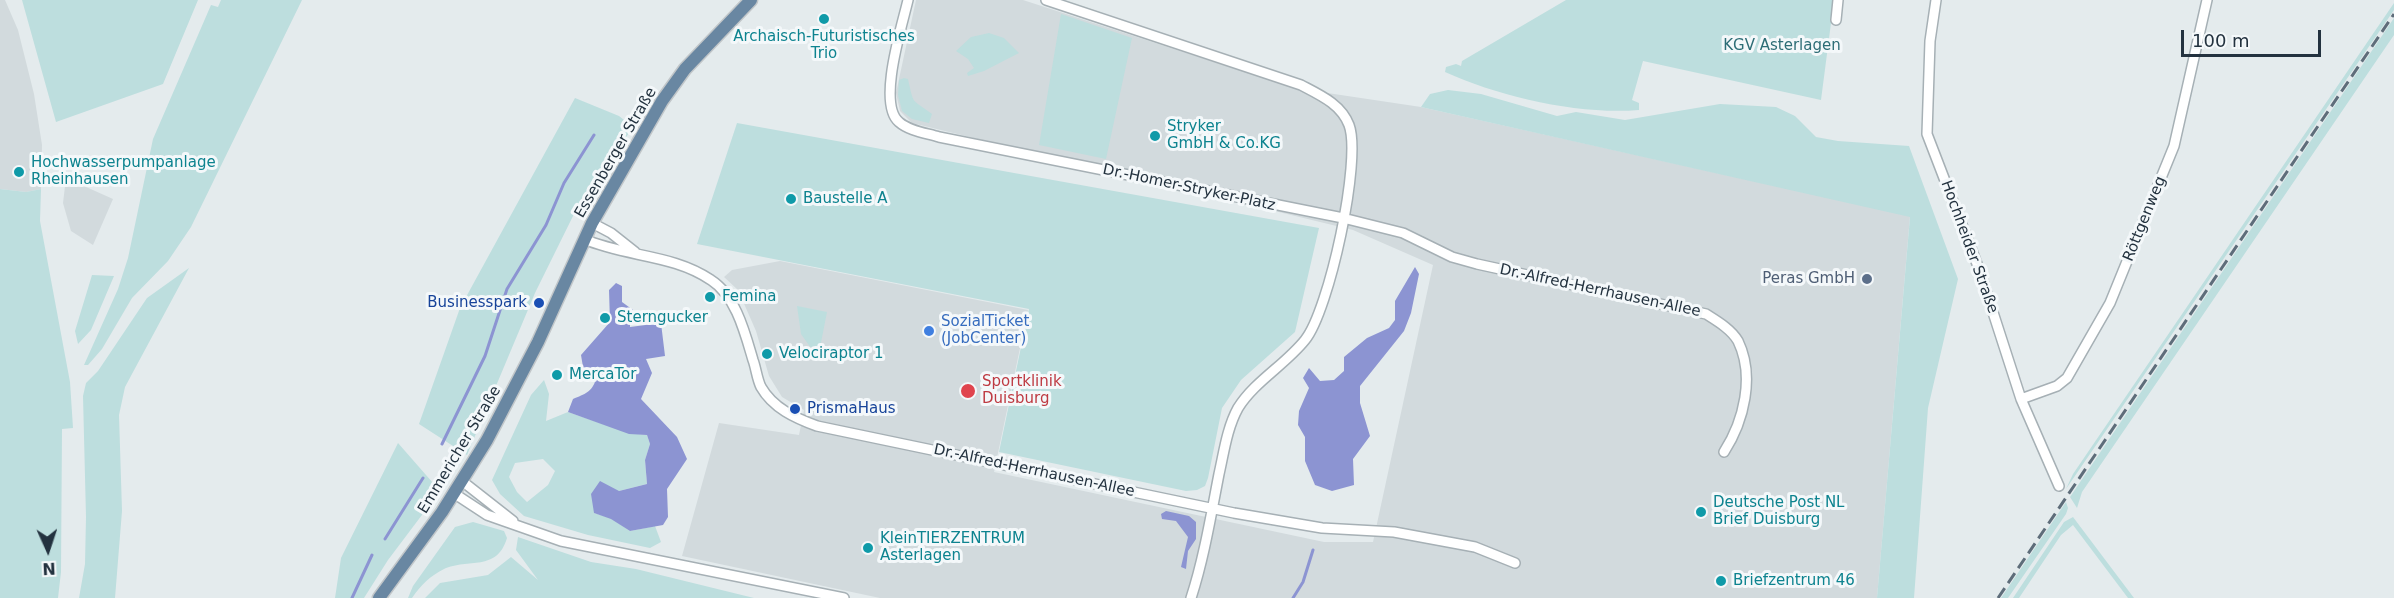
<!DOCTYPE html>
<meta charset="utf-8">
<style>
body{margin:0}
#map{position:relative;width:2394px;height:598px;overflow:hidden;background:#e4ebed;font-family:"DejaVu Sans",sans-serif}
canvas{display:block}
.north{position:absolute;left:18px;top:520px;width:60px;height:60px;-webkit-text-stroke:4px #f4f8fa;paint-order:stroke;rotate:177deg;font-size:16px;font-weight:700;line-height:24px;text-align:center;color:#23323f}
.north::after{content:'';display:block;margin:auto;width:21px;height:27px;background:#23323f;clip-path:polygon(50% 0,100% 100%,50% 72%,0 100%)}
.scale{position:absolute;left:2181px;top:30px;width:140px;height:27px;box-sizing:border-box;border:3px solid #23323f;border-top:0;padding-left:8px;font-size:18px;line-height:21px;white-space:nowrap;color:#23323f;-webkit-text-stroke:4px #f4f8fa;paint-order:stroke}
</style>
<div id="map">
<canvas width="2394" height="598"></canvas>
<div class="north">N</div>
<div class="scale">100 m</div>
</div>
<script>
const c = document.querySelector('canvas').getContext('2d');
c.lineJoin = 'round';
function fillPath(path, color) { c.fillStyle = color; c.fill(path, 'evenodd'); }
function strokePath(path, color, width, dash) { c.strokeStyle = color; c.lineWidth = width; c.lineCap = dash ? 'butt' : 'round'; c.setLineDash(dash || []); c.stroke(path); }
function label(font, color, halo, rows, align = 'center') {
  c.font = font + ' "DejaVu Sans",sans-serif'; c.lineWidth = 6; c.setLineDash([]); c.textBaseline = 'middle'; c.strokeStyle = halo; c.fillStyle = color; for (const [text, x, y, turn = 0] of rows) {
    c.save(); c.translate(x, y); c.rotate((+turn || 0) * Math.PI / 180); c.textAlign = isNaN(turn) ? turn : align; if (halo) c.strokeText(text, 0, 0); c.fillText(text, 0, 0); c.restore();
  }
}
fillPath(new Path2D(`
 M0,0h5l13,30 16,64 8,51 -1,44 -15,3 -26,-3z
 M916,0h107l271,88 127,19 489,109 -33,382h-997l-198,-42 37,-133 80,12 5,-25 -22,-13 -13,-21 -13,-45 -18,-41 -14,-13 8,-7 48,-9 248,49 -34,162 330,70h49l60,-277 -80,-35 -441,-107 -12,-12 -4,-18z
 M66,178l47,21 -20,46 -22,-14 -8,-28z`), '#d2dadd');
fillPath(new Path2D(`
 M22,0h176l-35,84 -107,38z
 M221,0h81l-111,227 -23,34 -36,37 -30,51 -14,16h-4l34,-76 10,-31 25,-119 58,-134 7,2z
 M1566,0h268l-13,100 -178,-39 -11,39 7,3v7c-60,5 -139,-13 -194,-38l1,-5 10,-3 5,2 1,-5z
 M2394,3v7l-328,479 7,-15z
 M1061,14l71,24 -26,121 -67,-14z
 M2394,18v17l-312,457 -5,16 -7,-11z
 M989,33l15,5 15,15 -35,18 -16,5 -1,-3 7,-5 -6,-9 -12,-8 15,-14z
 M904,78l4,1c6,27 3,19 24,35l-3,9 -17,-4 -10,-8 -4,-16 1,-15z
 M1448,90l33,4 76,22 19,-4 49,8 95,-16 56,3 19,9 21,21 22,4 71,5 49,133 -30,129 -14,190h-37l33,-381 -489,-110 9,-13z
 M575,98l44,18 14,11 -59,87 -39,79 -68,162 -48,-31 41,-116z
 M737,123l582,105 -24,104 -54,48 -19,28 -14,70 -3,8 -8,4 -11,1 -187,-39 30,-143 -332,-65z
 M0,189l26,3 15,-3 -1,32 30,161 3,46 -11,1 -1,143 -3,26h-58z
 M189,268l-64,119 -6,28 3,96 -7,87h-36l6,-34 1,-47 -3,-121 3,-13 12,-12 49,-73z
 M92,275l22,1 -23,54 -13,14 -3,-13z
 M797,306l30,6 -9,46 -17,-24z
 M544,380l5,14 -3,27 22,-9 61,21 18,2 3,9 -5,16 2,24 -28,7 -25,22 17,5 19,13 25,-5 6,16 -11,6 -62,-13 -64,-19 -24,-22 -8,-14 39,-85zM543,459l12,12 -7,14 -21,17 -10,-10 -8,-15 6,-14z
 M398,443l42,48 -52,69 -24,38h-29l6,-40z
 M2066,502l2,6 -2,6 -58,84h-7z
 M2073,517l61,81h-6l-55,-73 -12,10 -42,63h-6l51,-76z
 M473,522l31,9 3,7c-10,34 -39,20 -63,31 -14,7 -23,16 -32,29h-4l5,-12 42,-59z
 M518,537l73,25 45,7 118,29h-329l15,-15 48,-8 23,-18 27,23 -22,-30z`), '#bddede');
fillPath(new Path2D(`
 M1415,267l4,7 -8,39 -7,18 -44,55v17l10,33 -17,23 1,26 -22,6 -17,-6 -10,-24v-24l-7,-12 1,-14 10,-23 -6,-10 6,-10 11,13 14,-1 10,-9v-14l23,-19 22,-10 6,-8v-19z
 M616,283l6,3v16l11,8 -3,1v16l31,-4 4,33 -19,3 6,14 -11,26 36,38 10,22 -20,30 1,28 -5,8 -33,6 -19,-12 -17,-6 -3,-19 9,-13 19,10 28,-7 -2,-24 5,-16 -3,-9 -18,-1 -61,-22 5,-13c12,-5 19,-7 23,-20l-13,-12 -2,-12 29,-33 -1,-32z
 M1166,511l23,5 7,6v17l-8,12 -2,18 -5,-2 7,-30 -12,-16 -14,-2 -1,-5z`), '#8c94d2');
strokePath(new Path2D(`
 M442,444l43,-88 22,-67 39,-64 18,-42 30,-48
 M385,539l38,-61
 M352,598l20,-43
 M1293,598l10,-16 10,-32`), '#8c94d2', 3);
const minor = new Path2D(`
 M908,0c-6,26 -31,104 -9,122 10,9 27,11 40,15l404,81 60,15 49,24 25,7 229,50c11,7 25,15 32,27 17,35 6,80 -14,111
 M1046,0l255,85c19,10 40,19 48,40 13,34 -20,186 -44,215 -20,25 -50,41 -67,68 -11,20 -14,44 -19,66 -8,41 -15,84 -28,124
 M1936,0l-6,41 -3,93 52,135 42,130 38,87
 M1836,20l2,-20
 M592,223l19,10 24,19
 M584,239c41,18 89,15 127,41 25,16 34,53 42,80 3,8 4,19 8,27 12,21 34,31 56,39l417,87 88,15 72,4 81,15 40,16
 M2021,399l36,-13 10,-8 43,-75 64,-157 33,-146
 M462,481l51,40
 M455,494l32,21 74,26 283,57`);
const major = new Path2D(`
 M379,598l63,-86 45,-72 51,-98 54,-119 70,-122 23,-32 66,-69`);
strokePath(minor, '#a6b0b5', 12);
strokePath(major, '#c1c6c9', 15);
strokePath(minor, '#fff', 9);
strokePath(major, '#6987a2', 12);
strokePath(new Path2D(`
 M1998,598l396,-584`), '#5e6d7a', 3, [12, 6]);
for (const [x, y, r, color] of [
 [824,19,6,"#0f9aa8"],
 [1155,136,6,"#0f9aa8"],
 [19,172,6,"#0f9aa8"],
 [791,199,6,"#0f9aa8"],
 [1867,279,6,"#5c6f8a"],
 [710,297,6,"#0f9aa8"],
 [539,303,6,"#1a4fb4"],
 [605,318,6,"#0f9aa8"],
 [929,331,6,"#3f7fe0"],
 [767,354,6,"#0f9aa8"],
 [557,375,6,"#0f9aa8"],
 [968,391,8,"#e0444e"],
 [795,409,6,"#1a4fb4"],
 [1701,512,6,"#0f9aa8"],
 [868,548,6,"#0f9aa8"],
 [1721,581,6,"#0f9aa8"]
]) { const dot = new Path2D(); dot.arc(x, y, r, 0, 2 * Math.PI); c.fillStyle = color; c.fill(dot); strokePath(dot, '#f4f8fa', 2); }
label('15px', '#0d838f', '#f4f8fa', [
 ["Archaisch-Futuristisches",824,37,"center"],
 ["Trio",824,54,"center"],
 ["Stryker",1167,127],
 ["GmbH & Co.KG",1167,144],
 ["Hochwasserpumpanlage",31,163],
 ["Rheinhausen",31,180],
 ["Baustelle A",803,199],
 ["Femina",722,297],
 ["Sterngucker",617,318],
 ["Velociraptor 1",779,354],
 ["MercaTor",569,375],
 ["Deutsche Post NL",1713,503],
 ["Brief Duisburg",1713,520],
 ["KleinTIERZENTRUM",880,539],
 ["Asterlagen",880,556],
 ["Briefzentrum 46",1733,581]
], 'left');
label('15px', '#2d6d76', '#f4f8fa', [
 ["KGV Asterlagen",1782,46]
]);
label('15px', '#23323f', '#f4f8fa', [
 ["Essenberger Straße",616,153,-60],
 ["Dr.-Homer-Stryker-Platz",1189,188,12],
 ["Röttgenweg",2145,219,-68],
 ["Hochheider Straße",1969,247,70],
 ["Dr.-Alfred-Herrhausen-Allee",1600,291,12],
 ["Emmericher Straße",460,450,-59],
 ["Dr.-Alfred-Herrhausen-Allee",1034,471,12]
]);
label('15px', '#4e5e75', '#f4f8fa', [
 ["Peras GmbH",1855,279]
], 'right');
label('15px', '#164399', '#f4f8fa', [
 ["Businesspark",527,303],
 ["PrismaHaus",807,409,"left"]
], 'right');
label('15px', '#366cbe', '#f4f8fa', [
 ["SozialTicket",941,322],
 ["(JobCenter)",941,339]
], 'left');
label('15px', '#be3a42', '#f4f8fa', [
 ["Sportklinik",982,382],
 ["Duisburg",982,399]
], 'left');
</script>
